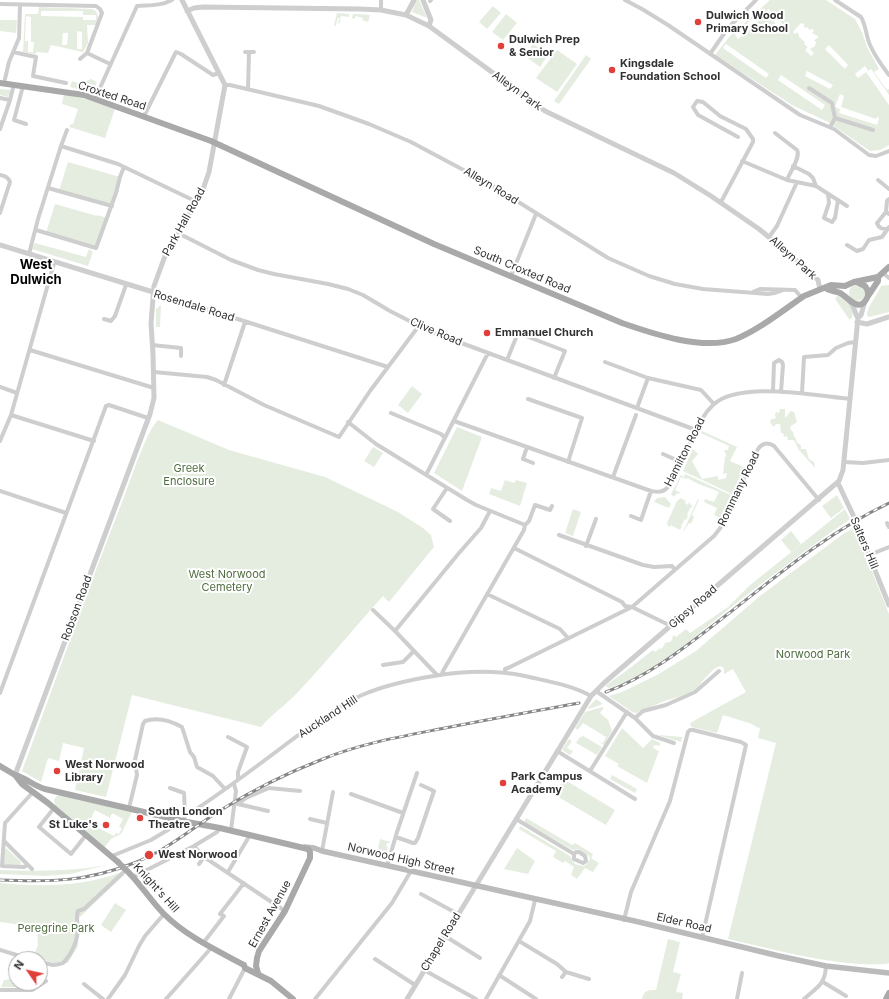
<!DOCTYPE html>
<style>
body{margin:0}
#map{position:relative;width:889px;height:999px;overflow:hidden;background:#fff;font-family:Inter,sans-serif}
canvas{display:block}
.north{position:absolute;left:8px;top:951px;width:40px;height:40px;box-sizing:border-box;background:#fff;border:1px solid #adadad;border-radius:50%;rotate:304deg;font-size:11px;font-weight:700;line-height:16px;text-align:center;color:#313131}
.north::after{content:'';display:block;margin:auto;width:14px;height:18px;background:#e03f3a;clip-path:polygon(50% 0,100% 100%,50% 72%,0 100%)}
</style>
<div id="map">
<canvas width="889" height="999"></canvas>
<div class="north">N</div>
</div>
<script>
const c = document.querySelector('canvas').getContext('2d');
c.lineJoin = 'round';
function fillPath(path, color) { c.fillStyle = color; c.fill(path, 'evenodd'); }
function strokePath(path, color, width, dash) { c.strokeStyle = color; c.lineWidth = width; c.lineCap = dash ? 'butt' : 'round'; c.setLineDash(dash || []); c.stroke(path); }
function label(font, color, halo, rows, align = 'center') {
  c.font = font + ' Inter,sans-serif'; c.lineWidth = 4; c.setLineDash([]); c.textBaseline = 'middle'; c.strokeStyle = halo; c.fillStyle = color; for (const [text, x, y, turn = 0] of rows) {
    c.save(); c.translate(x, y); c.rotate((+turn || 0) * Math.PI / 180); c.textAlign = isNaN(turn) ? turn : align; if (halo) c.strokeText(text, 0, 0); c.fillText(text, 0, 0); c.restore();
  }
}
fillPath(new Path2D(`
 M416,0h3l8,18 -15,-6z
 M770,0h56l29,19 7,13 5,15 12,22 -5,3 13,18 2,-1v6l-18,-26 -3,2 -3,-5 -10,8 3,4 8,-6 23,33v40l-9,5 -10,1 -42,-29 -36,-17 -77,-50 15,-19zM763,9l2,3 4,-3 17,19 -4,3 -15,-17 -29,25 -3,-4zM801,23l3,1v3l2,1 1,-1 3,3 2,-1 2,2 -2,2 6,3v2l-4,2 2,2 -1,4 -5,3 4,4 -3,3 -6,-6 3,-3 -4,-3 1,-2 -6,-5v-2l-2,-3 -2,2 -2,-2zM726,44l43,30 -3,4 -43,-30zM829,45l19,20 -3,4 -20,-20zM807,71l26,14 -3,4 -25,-13zM781,75l44,30 -3,5 -44,-30zM840,94l4,2 -3,11 35,12 1,-2 2,1 -2,7 -38,-12 1,-4 -5,-2z
 M493,6l8,7 -14,16 -8,-7z
 M39,7l53,2 4,2 2,6 -2,8h-9l1,18 -5,9 -32,-7 -3,8 -12,-1v2l-13,-2 2,-38h13zM41,11h42v4h13v5h-13v-3l-42,-1zM26,16l5,1v25h3l-1,10h-5v-11h-3zM77,31l5,1v17h-5zM63,33h5l-1,12h-5z
 M337,13l12,1v3l-8,-1 -2,9 -1,-3 2,-4h-2l-3,9 -1,-2z
 M353,14h1l16,1 -2,7 -6,-2 1,-2 -7,-2 -2,3 -2,-1z
 M506,14l11,9 -14,17 -11,-8z
 M0,20h17l-1,13 -16,-2z
 M533,44l15,11 -8,12 -15,-11z
 M557,50l20,14 -20,28 -21,-14z
 M586,55l5,4 -32,45 -5,-3z
 M91,79l6,3 -3,7 -5,3 -19,-5 2,-6 8,3z
 M0,89l11,1 -3,7 -8,-2z
 M64,94l52,12 -11,32 -36,-11 2,-3h2l5,-15 -16,-5z
 M68,162l52,15 -8,29 -53,-15z
 M55,204l42,12v-1l10,3 -11,30 -50,-15z
 M35,243l51,14 3,-8 4,3 -5,14 -56,-17z
 M849 293a8 8 0 1 1 16 0a8 8 0 1 1-16 0Z
 M889,285v27l-20,5 -2,-1c-1,-8 10,-20 14,-30z
 M838,295c7,5 20,15 13,24h-2l-14,-20z
 M161,305l-1,22h-4v-18z
 M412,386l10,8 -14,19 -10,-8z
 M780,409h5v9l6,-7 3,1 3,10 -6,4 -1,3 3,3 1,4 2,3 1,4 4,2v4h5l3,10 5,3 1,6 -16,-18 -5,-10h-6l-1,-4 -3,1 -1,-4h-2l-1,-9h-4l-2,3 -3,-3 -1,-4 6,-2 -1,-3 1,-3 3,1z
 M158,420l71,30 96,27 73,35 25,16 8,7 3,12 -45,55 -6,-6c-28,31 -55,64 -84,95 -12,13 -27,23 -38,36l-129,-32 -26,102 -31,-7 9,-42 -21,-5 -4,18 -11,-3 -7,24 -19,-11c34,-91 66,-183 102,-274 7,-18 22,-65 34,-77z
 M457,427l25,10 -20,54 -28,-18z
 M702,431l35,16 -7,14 15,7 -13,26 -49,-23 10,-22 5,5 -6,7 10,18 16,-3v4l8,-2 1,-5 -4,1 2,-18 2,1 -3,-7h4l1,-4 -28,-13z
 M373,447l10,6 -9,14 -10,-6z
 M685,474l46,21 -11,23 -6,-3 3,-7 -13,-6 1,-3 9,3 5,-10c-10,-5 -24,-8 -31,-14l-1,1 -6,-2 -6,13 6,3 -5,1 -2,3 -3,-3 10,-19 3,2z
 M505,480l9,3 2,-3 11,3 -7,23 -31,-12 2,-6 10,3z
 M837,495l7,13 -13,10 -9,-12z
 M665,497l6,7 -2,4 -15,-6 3,-4z
 M681,498l5,3 -1,2 3,2 1,-3 3,4 -1,2h-1l-3,7 1,1 -2,4 -1,-1 -4,7 1,2 -4,2v-1l-7,-4 -1,2 -2,-1 -1,-3 10,-22z
 M698,499l1,1 -7,15 2,2 -3,7 -2,-1 -7,11z
 M573,509l8,3 -8,24 -8,-3z
 M845,509l5,10c-39,27 -77,56 -115,85 -39,31 -78,69 -126,84l-4,-2 21,-15 27,-21 2,2 5,-4 1,1 4,-5 -1,-1 6,-1 3,-3 -1,-1 2,-3 2,2 10,-8 4,4 38,-26 21,-21z
 M852,529l4,3 33,82v349l-3,1c-49,3 -110,-14 -158,-25l48,-196 -18,-5 2,-10 -4,-1 -4,-3 -29,-9 -6,18 -26,-6 -1,-4 56,-31 -13,-23 -9,5v-6l-4,-2c-11,4 -16,16 -25,23 -10,7 -22,9 -33,13 -8,4 -17,7 -26,11l-4,-1 -23,-16 13,-4 35,-17 39,-24 64,-55 83,-62z
 M791,531l10,13 -10,8 -10,-12z
 M596,699l7,5 -14,5 -1,-1z
 M602,707l2,1 -4,5 8,7 4,11 -8,14 -6,-4 5,2 3,-6 -23,-14 -5,7 -3,-2 10,-16z
 M622,728l21,20 9,-9 8,4v3l-6,-1 -1,3 6,3 -12,32 -30,-17 2,-2 -14,-8z
 M658,735l24,2 -1,5z
 M583,736l19,11 -5,8 -21,-12 3,-5z
 M569,739l3,2 -5,7 6,3 -3,4 -8,-5z
 M612,775l25,14 -2,4 -25,-14z
 M563,780h2l50,30 -9,15 -51,-30z
 M60,795l72,17 -11,22 -10,5 -7,9 -49,-43 -1,-5 3,-4zM95,810l15,8 2,-5 11,6 -4,8 3,1 -3,6 -3,-1 -2,3 -25,-13z
 M526,818l46,27 3,-2 18,11 -2,4 8,5 -6,9 -8,-4 -8,11 -6,-4 3,-8 -9,-6 -2,2 -10,-6 3,-6 -37,-22 1,-3 50,30 5,8 8,2 3,-1 4,-6 -1,-3 -11,-7 -5,1 -49,-28z
 M380,839l10,3v1h-3l-1,3 2,1 -4,13 -8,-1z
 M6,848l15,14 -1,3 -16,-1 1,-14z
 M517,848l18,13 -7,13 -24,-5z
 M111,864l-41,10 -25,2 -45,-2v-4c37,1 75,2 111,-6z
 M122,872l2,3 -46,44v27l-10,17 -11,-1 -2,1 -22,-5 5,-13 -1,-18 -37,-5v-39c43,4 81,4 122,-11z
 M115,903l11,7 -15,22 -10,-7z
 M668,939l12,3 -7,30 8,2 -5,18 7,1 -1,6h-40c2,-9 6,-9 14,-9z
 M16,978v5h3l1,4h-19l3,-7z`), '#e5ede0');
strokePath(new Path2D(`
 M625,0l17,9 26,16 132,90 34,14 35,26 7,1 13,-5
 M835,0l26,17c5,8 5,19 9,28 5,11 12,21 19,30
 M430,1l1,-1
 M0,4l96,2 4,3 2,4 -15,40 23,11
 M381,10v-10
 M13,52l23,5 -3,19 33,7
 M245,52h9
 M710,54l18,-26 28,-28
 M80,59l7,-6
 M4,83l5,-21 10,-24 1,-33
 M225,85h5l89,21 50,18 42,18 77,41 120,75 41,18 26,8 28,5 65,5 7,-1 8,-3
 M23,86l-9,34 12,4
 M809,88l23,15 3,15
 M248,89l1,-37
 M0,98l10,2 4,-16
 M95,99l42,-93c12,-1 24,0 35,-6
 M144,116l32,-64 5,2 29,19 3,2 6,-2
 M830,127l5,-9 38,12
 M0,129l10,-29
 M775,133l22,17c4,7 -7,22 -10,30
 M61,146l6,-16
 M742,161l45,19 29,6
 M793,166l16,8 4,4 3,8 31,20
 M0,175c5,1 8,2 10,7l-10,31
 M878,180l11,9
 M48,188l64,18
 M828,194l1,9 -5,15 8,4 3,-4 3,-18
 M721,202l32,-60v-3l-7,-10 -26,-13 -17,-14 -6,-1 -4,6 5,8 40,22
 M886,212l1,-11 2,-2
 M888,229c-5,0 -9,0 -11,-6l9,-11 3,2
 M36,230l60,18 20,-55 4,-16 4,-10
 M178,233l53,27 27,10 16,4 54,10 20,5 15,6 27,16 39,20 267,99
 M769,237l8,-11 20,-44
 M847,245l10,6 6,-2 6,-9 13,-3 7,-10
 M29,254l9,-35 23,-73 57,18 79,38
 M883,273l6,5
 M511,276l25,-62
 M153,292l235,75
 M753,292l7,-3 35,1 7,8
 M104,319l7,2 4,-5 11,-31
 M152,345l29,3v8
 M30,350l124,38
 M507,360l11,-27 47,18 -11,27
 M605,362l43,16
 M154,372l53,5 9,3 48,25 75,32 31,-46 48,-64
 M224,385l21,-63
 M0,387l17,6
 M773,391l1,-28 5,-3 3,2 1,3 -2,27
 M802,393l2,-36 24,-2 8,-7 12,-5 7,-1
 M528,399l54,19 -14,44
 M637,408l11,-30 53,12 13,14
 M391,413l50,21 4,4
 M11,415l83,26
 M454,421l197,70c7,1 12,2 17,-4 7,-12 13,-25 19,-38 8,-15 13,-32 26,-44 25,-25 104,-9 137,-6
 M348,422l28,22 91,56 9,5 49,20
 M0,441l11,-26 43,-152
 M527,447l-4,12 10,4
 M663,454l18,8
 M844,462l19,1 26,-3
 M426,475l62,-122
 M613,477l23,-62
 M447,488l-14,21 17,12
 M0,491l66,22
 M631,516l10,4 10,-29
 M887,523l2,4
 M525,525l4,-4 6,-16 15,5 2,-4
 M559,535l84,30 11,2 18,-1 3,4
 M586,546l10,-27
 M514,548l108,54 3,4 7,1 39,19
 M869,555l20,-8
 M487,594l73,35 8,9
 M373,610l22,21 42,44
 M395,631l64,-78 22,-25 9,-17
 M383,665l20,-3 11,-11
 M505,673v-4l3,-1 124,-61 82,-71 7,-9 37,-78c4,-6 10,-7 16,-3l45,54
 M442,674l1,-3 81,-141 1,-5
 M596,691l39,27 18,18 21,7
 M0,693l106,-287 3,-1 39,13
 M635,718l8,-7 23,-6 29,-13 24,-21
 M228,737l19,10 -9,25v8
 M557,751l78,48
 M590,771l37,-59
 M170,788l14,5 1,21
 M351,794l52,19
 M235,804h3l8,-6 23,-10 31,3
 M238,804l30,7
 M54,808l-15,19 32,27 15,-19
 M129,808l8,-33 -2,-15 8,-36 2,-3c12,-4 26,0 37,6l8,25 4,5 3,10 16,9 12,13
 M310,819l17,4
 M516,819l58,35v5l9,4 3,-2 -1,-5 -6,-4h-3l-2,2
 M184,821l1,-7 7,-2c35,-23 68,-48 101,-73 22,-15 44,-33 69,-44 23,-10 47,-15 72,-19 30,-5 61,-6 91,0 21,5 47,9 66,20
 M231,830l5,-39 -2,-7
 M396,837l17,6h2l3,-5 16,-47 -13,-6
 M4,841l28,28
 M194,846l10,11 81,54
 M322,851l11,-59
 M112,856l39,-16 20,-12 3,-3 3,-6
 M199,864l5,-7
 M27,865l-3,2 -22,-1 3,-43 28,-31
 M387,866l10,-34 20,-59
 M228,872l22,-37
 M133,877l61,-31 23,-14 3,-4
 M421,894l37,20
 M624,920l7,-28 39,-91 18,-69 2,-2h3l48,12 5,3 -44,193
 M445,936l35,22
 M519,941l38,23 9,8 23,7
 M204,942l20,-26 -4,-2 24,-31
 M0,950l30,9
 M375,959l40,26
 M40,962l13,3 7,-1
 M63,963c9,-9 15,-23 15,-36 -1,-6 -2,-10 0,-16l6,-2 42,-39
 M424,970l52,29
 M499,975l37,24
 M562,977l4,-5
 M823,982l23,14
 M84,984l19,15
 M0,990h32l14,-9
 M108,999l17,-24 14,-29 6,-10 19,-22
 M166,999l46,-52
 M229,999l16,-31
 M315,999l77,-96 19,-32
 M486,999l44,-78 5,-21
 M737,999l5,-26
 M804,999c13,-12 21,-14 22,-33`), '#cecece', 4);
strokePath(new Path2D(`
 M423,0l8,20 -2,6
 M187,11l7,-3 9,-1 157,2 21,1 25,5 23,11 116,85 129,62 37,23 48,33 34,28 25,23 2,9
 M406,15l8,-15
 M0,245l153,47
 M858,318l3,-3 4,-14
 M857,322l10,2 22,-7
 M838,483l16,34
 M858,528l31,77
 M15,775l135,-361 4,-16 -1,-44 -2,-31 3,-37 11,-30 37,-64 7,-20 16,-87 -43,-85
 M407,999l184,-303 13,-13 235,-202 4,-11 15,-152c-4,-6 -3,-11 -8,-16`), '#cecece', 5);
strokePath(new Path2D(`
 M305,847l9,1 8,3 317,71 140,34 47,10 63,7`), '#bbb', 5.5);
strokePath(new Path2D(`
 M0,83l84,12 127,46 223,103 188,79c32,11 81,28 114,16 24,-10 46,-28 68,-43l27,-11 14,1 9,-4 24,-5 11,-10
 M825,288c5,3 10,3 15,5 8,4 19,21 27,5 2,-4 1,-8 -2,-12l-8,-4
 M868,296l10,-15v-4
 M0,766l15,9 7,9 26,19 70,59
 M15,775c11,3 19,11 30,14l142,33 33,6 88,21 2,3v6l-25,53 -26,40 -2,7 -1,8 2,7
 M123,867c16,14 26,32 41,47 22,22 52,36 80,51l1,3 26,13 22,18
 M886,999l3,-6`), '#a9a9a9', 6);
const rail = new Path2D(`
 M606,692c46,-17 83,-48 122,-78 51,-40 102,-83 161,-111
 M0,880c50,2 86,2 134,-17 32,-12 58,-35 87,-53 32,-20 66,-37 102,-51 39,-16 81,-23 122,-31 45,-9 90,-17 134,-25`);
strokePath(rail, '#868686', 3);
strokePath(rail, '#fff', 1.5, [4.5]);
strokePath(new Path2D(`
 M854,517l4,11`), '#cecece', 5);
strokePath(new Path2D(`
 M118,862l5,5`), '#a9a9a9', 6);
for (const [x, y, r, color] of [
 [698,22,4,"#e03f3a"],
 [501,46,4,"#e03f3a"],
 [612,70,4,"#e03f3a"],
 [487,333,4,"#e03f3a"],
 [57,771,4,"#e03f3a"],
 [503,783,4,"#e03f3a"],
 [140,818,4,"#e03f3a"],
 [106,825,4,"#e03f3a"],
 [149,855,5,"#e03f3a"]
]) { const dot = new Path2D(); dot.arc(x, y, r, 0, 2 * Math.PI); c.fillStyle = color; c.fill(dot); strokePath(dot, '#fff', 1.5); }
label('bold 11px', '#313131', '#fff', [
 ["Dulwich Wood",706,16],
 ["Primary School",706,29],
 ["Dulwich Prep",509,40],
 ["& Senior",509,53],
 ["Kingsdale",620,64],
 ["Foundation School",620,77],
 ["Emmanuel Church",495,333],
 ["West Norwood",65,765],
 ["Library",65,778],
 ["Park Campus",511,777],
 ["Academy",511,790],
 ["South London",148,812],
 ["Theatre",148,825],
 ["St Luke's",98,825,"right"],
 ["West Norwood",158,855]
], 'left');
label('11px', '#313131', '#fff', [
 ["Alleyn Park",517,91,36],
 ["Croxted Road",112,96,18],
 ["Alleyn Road",491,186,31],
 ["Park Hall Road",184,222,-61],
 ["Alleyn Park",793,258,42],
 ["South Croxted Road",522,270,23],
 ["Rosendale Road",194,306,17],
 ["Clive Road",436,332,23],
 ["Hamilton Road",685,452,-63],
 ["Rommany Road",739,489,-64],
 ["Salters Hill",864,543,67],
 ["Gipsy Road",693,607,-41],
 ["Robson Road",77,608,-70],
 ["Auckland Hill",328,717,-33],
 ["Norwood High Street",401,859,13],
 ["Knight's Hill",156,888,48],
 ["Ernest Avenue",270,914,-61],
 ["Elder Road",684,923,13],
 ["Chapel Road",441,942,-59]
]);
label('11px', '#4f6c3f', '#fff', [
 ["Greek",189,469],
 ["Enclosure",189,482],
 ["West Norwood",227,575],
 ["Cemetery",227,588],
 ["Norwood Park",813,655],
 ["Peregrine Park",56,929]
]);
label('bold 13px', '#000', '#fff', [
 ["West",36,265],
 ["Dulwich",36,280]
]);
</script>
